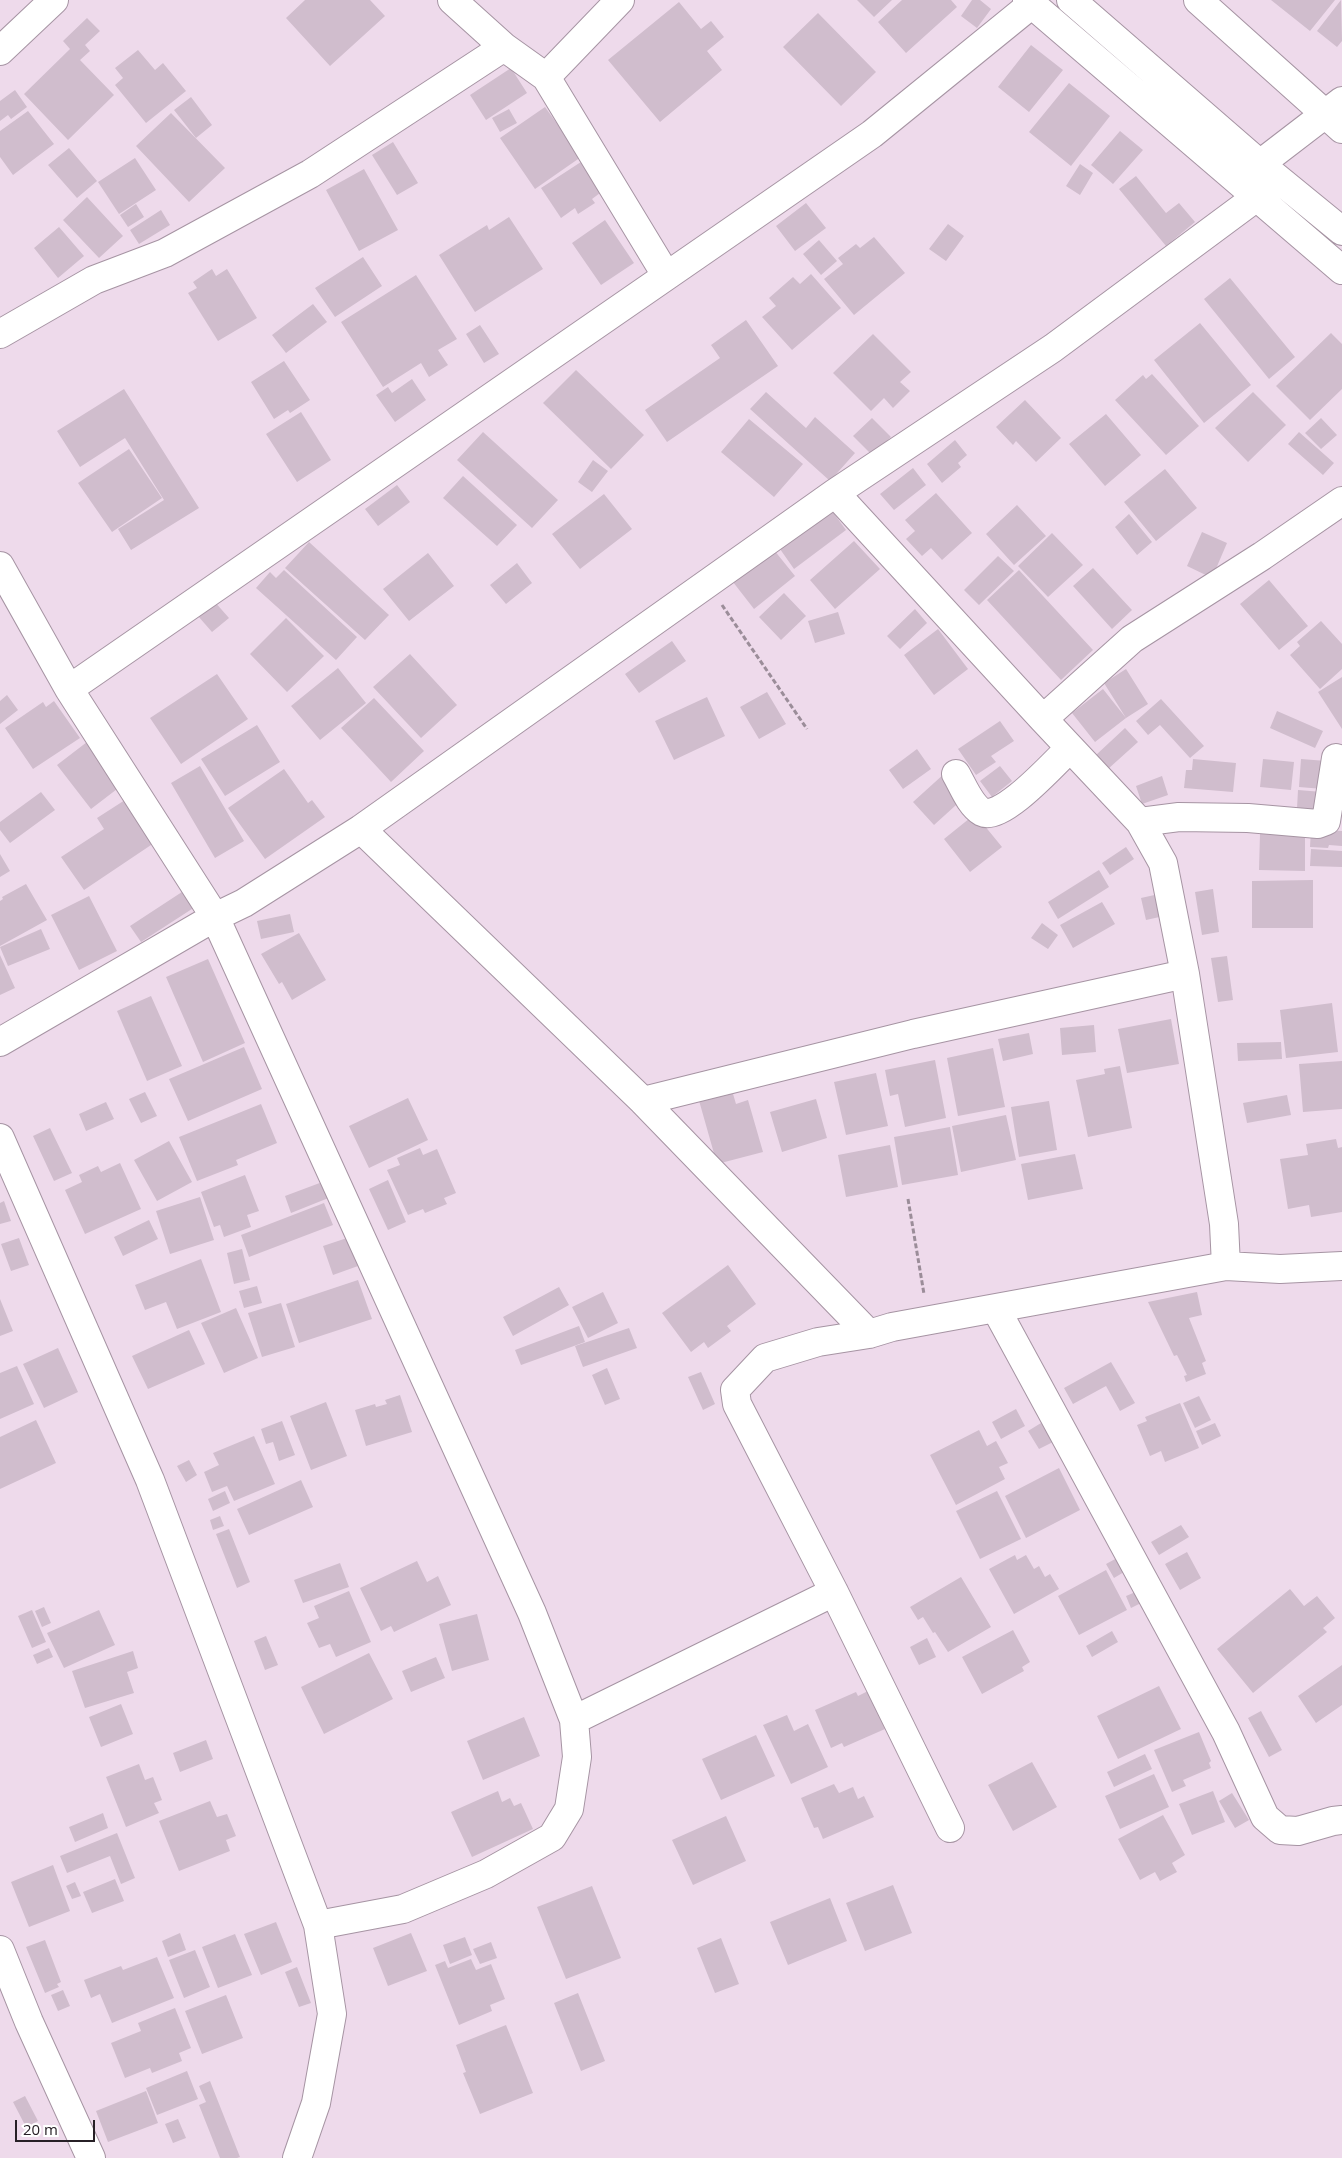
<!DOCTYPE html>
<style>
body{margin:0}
#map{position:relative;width:1342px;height:2158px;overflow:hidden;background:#eedaeb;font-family:"Open Sans",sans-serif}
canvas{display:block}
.scale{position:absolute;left:15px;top:2120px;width:80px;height:22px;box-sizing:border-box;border:2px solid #272026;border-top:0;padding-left:6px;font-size:15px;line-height:18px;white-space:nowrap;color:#272026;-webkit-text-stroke:4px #fff;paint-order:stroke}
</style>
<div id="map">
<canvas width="1342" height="2158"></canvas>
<div class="scale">20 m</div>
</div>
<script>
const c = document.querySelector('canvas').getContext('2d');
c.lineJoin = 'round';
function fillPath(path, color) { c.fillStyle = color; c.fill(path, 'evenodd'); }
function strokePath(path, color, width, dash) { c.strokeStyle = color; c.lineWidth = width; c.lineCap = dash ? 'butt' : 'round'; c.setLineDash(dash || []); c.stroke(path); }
fillPath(new Path2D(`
 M305,0h65l15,16 -55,50 -44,-48z
 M857,0h35l-18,17z
 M902,0h49l6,7 -51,46 -28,-31z
 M972,0h8l11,9 -14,19 -16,-12z
 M1271,0h64l-25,31z
 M1341,0l1,41 -5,6 -20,-16z
 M679,2l22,27 10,-8 13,16 -17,14 15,19 -62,52 -52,-62z
 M818,13l58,59 -35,34 -58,-59z
 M87,18l13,13 -15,14 5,6 -10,9 34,35 -46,45 -44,-46 46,-45 -7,-8z
 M1031,45l32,25 -34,42 -31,-25z
 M138,50l17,20 8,-7 23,28 -40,32 -31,-38 8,-7 -8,-10z
 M511,68l16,25 -41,27 -16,-25z
 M1069,83l41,33 -39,50 -42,-34z
 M15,90l12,17 -16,12 -3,-4 -8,6v-20z
 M191,97l21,28 -16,13 -22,-28z
 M545,107l36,50 -46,32 -35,-51z
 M509,109l8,14 -17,9 -8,-14z
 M28,111l26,33 -41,31 -13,-18v-26z
 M171,113l54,55 -36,34 -53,-56z
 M1120,131l23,19 -30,34 -22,-19z
 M393,142l25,41 -21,12 -25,-40z
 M69,148l28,33 -20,17 -29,-33z
 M135,158l21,32 -37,24 -21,-32z
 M584,160l20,30 -12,9 3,4 -17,11 -3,-6 -14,10 -20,-30z
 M1080,164l13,9 -13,22 -14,-9z
 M364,169l34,61 -39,21 -33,-61z
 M1136,176l30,37 13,-10 16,19 -29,24 -47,-57z
 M87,197l36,39 -24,22 -36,-38z
 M806,203l20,25 -31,23 -19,-25z
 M136,204l8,13 -16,10 -8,-12z
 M161,210l9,15 -31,19 -9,-14z
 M509,217l34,52 -68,43 -36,-57 48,-30 2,5z
 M605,220l29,43 -33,22 -29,-42z
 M948,224l16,12 -18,25 -17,-12z
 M59,227l25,29 -26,22 -24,-30z
 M874,237l31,36 -51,42 -30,-36 19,-15 -5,-6 18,-14 4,4z
 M819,240l18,21 -16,14 -18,-21z
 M363,257l19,29 -47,31 -20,-29z
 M212,269l4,7 11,-7 30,49 -39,23 -30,-48 9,-5 -4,-6z
 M811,274l30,34 -49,42 -30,-33 14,-11 -7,-8 24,-21 7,7z
 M416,275l41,64 -19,11 10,15 -19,12 -8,-14 -38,24 -42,-65z
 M1230,278l65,79 -26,22 -65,-80z
 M313,304l14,18 -41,31 -14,-18z
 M746,320l32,46 -111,76 -22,-32 75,-52 -9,-13z
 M1200,323l51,62 -47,38 -50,-63z
 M480,325l19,29 -15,9 -18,-29z
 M1331,333l11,11v45l-32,31 -34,-34z
 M873,334l38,38 -11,10 10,9 -17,17 -9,-10 -13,13 -38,-38z
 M284,361l26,39 -20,13 -2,-3 -14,9 -23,-37z
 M576,370l68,65 -33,34 -68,-66z
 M1152,374l47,52 -33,29 -51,-55 28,-25 3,4z
 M412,379l14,21 -31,22 -19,-27 12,-8 4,6z
 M124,389l75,119 -68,42 -13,-21 46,-29 -39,-62 -45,29 -23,-36z
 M766,392l40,36 9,-11 40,36 -25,28 -80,-72z
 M1253,392l33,33 -38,37 -33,-34z
 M1025,400l36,38 -25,24 -20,-21 -3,4 -17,-18z
 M301,412l30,48 -34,22 -31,-48z
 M1106,414l35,41 -36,31 -36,-42z
 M872,418l19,19 -19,18 -19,-19z
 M1321,418l16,17 -16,14 -16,-16z
 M749,419l54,45 -29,33 -53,-45z
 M483,432l75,68 -26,28 -75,-68z
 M1299,432l35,31 -11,12 -35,-31z
 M955,440l12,15 -9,8 3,4 -19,16 -15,-19z
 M129,449l33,49 -50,34 -34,-49z
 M593,460l15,11 -16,21 -14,-10z
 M913,468l13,17 -32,25 -14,-16z
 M1165,469l32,39 -41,33 -32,-39z
 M463,476l54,49 -20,21 -54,-48z
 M397,485l13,17 -32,24 -13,-17z
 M936,493l36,40 -30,27 -11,-12 -9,8 -16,-17 9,-8 -10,-11z
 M604,494l28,35 -52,40 -28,-35z
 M1017,505l29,31 -32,29 -28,-31z
 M832,511l14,19 -52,39 -14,-20z
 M1129,514l23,28 -15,13 -22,-28z
 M1202,532l25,11 -15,35 -25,-12z
 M1052,533l31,32 -35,32 -30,-31z
 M854,541l26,28 -45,40 -25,-29z
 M309,542l80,73 -24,25 -80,-72z
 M774,550l21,26 -41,33 -21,-27z
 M428,553l26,33 -45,35 -26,-32z
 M998,556l16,15 -35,34 -15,-15z
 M517,563l15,20 -26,21 -16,-19z
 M1093,568l39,42 -20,19 -39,-43z
 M284,570l73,67 -21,23 -80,-72 14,-16 6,6z
 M1019,570l74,80 -32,30 -74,-80z
 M1269,580l39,46 -29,24 -39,-46z
 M784,593l22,23 -25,24 -22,-23z
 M214,601l15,17 -17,14 -14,-16z
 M915,609l12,14 -27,26 -13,-13z
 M838,612l7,22 -30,9 -7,-22z
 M286,618l38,38 -37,36 -37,-38z
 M1321,621l21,23v25l-22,20 -30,-34 10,-9 -3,-4z
 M938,629l30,40 -34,26 -30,-40z
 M672,641l14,20 -47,32 -14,-19z
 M410,654l47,51 -36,33 -48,-51z
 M338,668l28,35 -46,37 -29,-34z
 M1126,669l22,35 -22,14 -22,-35z
 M217,674l31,45 -67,45 -31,-46z
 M1342,677v52l-24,-37z
 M1103,689l23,29 -31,24 -23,-29z
 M767,692l19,32 -27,15 -19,-32z
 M7,695l11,15 -18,14v-23z
 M707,697l18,39 -51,24 -19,-39z
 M374,698l50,53 -33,31 -50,-54z
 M1161,699l43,47 -14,12 -30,-33 -12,10 -12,-14z
 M54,701l26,37 -47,31 -28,-41 38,-26 3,5z
 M1277,711l46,20 -8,17 -45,-20z
 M1000,721l14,20 -23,15 5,6 -20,13 -18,-26z
 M257,725l23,37 -55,34 -24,-37z
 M1125,728l13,14 -30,27 -12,-14z
 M87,742l34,44 -30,23 -34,-44z
 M917,749l14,20 -28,20 -14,-19z
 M1193,759l43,4 -3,29 -49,-4 2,-18h6z
 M1263,759l31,3 -3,28 -31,-3z
 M1301,759l25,2 -3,28 -24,-2z
 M200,766l44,75 -29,17 -44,-75z
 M1000,766l12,15 -20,16 -12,-16z
 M284,769l24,34 4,-3 13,17 -60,42 -37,-51z
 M945,773l21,23 -32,29 -21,-23z
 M1162,776l6,19 -26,9 -6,-18z
 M1298,790l24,2 -1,19 -24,-2z
 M41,792l14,18 -45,33 -10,-13v-8z
 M125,800l29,43 -70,47 -23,-33 43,-28 -7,-11z
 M975,814l27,33 -32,25 -26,-33z
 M1311,829l31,2v15l-13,-1 -1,3 -18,-1z
 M1260,834l45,1v36l-46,-1z
 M1126,847l8,12 -24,16 -8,-12z
 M1311,849l31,2v16l-32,-1z
 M0,854l10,17 -10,6z
 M1099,870l10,17 -51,32 -10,-17z
 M1313,880v48h-61v-47z
 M26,884l21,36 -47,26v-45l3,-2 -1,-2z
 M1213,889l6,43 -17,3 -7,-43z
 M185,890l10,17 -54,35 -11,-16z
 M1159,894l5,22 -18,4 -5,-22z
 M89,896l28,55 -38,19 -28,-55z
 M1102,902l13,22 -42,24 -13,-23z
 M290,914l4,18 -33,7 -4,-18z
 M1042,923l16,12 -10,14 -17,-11z
 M41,929l9,20 -42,17 -8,-19z
 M299,933l27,47 -34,20 -10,-18 -3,2 -18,-30z
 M0,955l15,33 -15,7z
 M1227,956l6,44 -15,2 -7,-44z
 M208,959l37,84 -42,19 -37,-85z
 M151,996l31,70 -35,15 -30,-70z
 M1332,1003l6,49 -52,6 -6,-48z
 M1171,1019l8,45 -52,9 -9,-44z
 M1094,1025l2,27 -34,3 -2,-27z
 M1029,1033l4,21 -30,7 -5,-22z
 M1281,1042l1,17 -44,2 -1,-18z
 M244,1047l18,42 -74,32 -19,-42z
 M993,1048l12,59 -47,9 -11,-58z
 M935,1060l11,58 -41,9 -7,-33 -8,2 -5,-26z
 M1342,1061v48l-39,3 -4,-48z
 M1120,1066l12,62 -44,9 -12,-57 29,-6 -1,-5z
 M876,1073l12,53 -42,9 -12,-53z
 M731,1087l5,17 12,-4 15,52 -46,12 -19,-67z
 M145,1092l12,24 -16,7 -12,-24z
 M1287,1095l4,20 -44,8 -4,-20z
 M408,1098l20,42 -59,28 -20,-42z
 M816,1099l11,39 -45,14 -12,-40z
 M1049,1101l8,49 -38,7 -8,-50z
 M106,1102l8,17 -28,12 -7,-17z
 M261,1104l16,39 -41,17 2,5 -41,16 -18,-44z
 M1006,1115l10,45 -55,12 -9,-46z
 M950,1127l8,48 -56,10 -8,-48z
 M50,1128l22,45 -18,8 -21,-45z
 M1336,1139l2,9 4,-1v65l-31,5 -2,-12 -21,4 -8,-50 28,-4 -2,-11z
 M169,1141l23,41 -35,19 -23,-41z
 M890,1145l8,42 -52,10 -8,-42z
 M420,1148l3,7 14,-6 19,44 -12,5 3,6 -22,9 -2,-4 -15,6 -21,-45 13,-5 -3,-7z
 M1075,1154l8,35 -55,11 -7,-36z
 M120,1163l21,46 -56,25 -20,-44 17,-8 -3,-7 19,-9 3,6z
 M245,1175l14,36 -12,4 4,12 -27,10 -4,-12 -6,2 -13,-35z
 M388,1180l18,42 -18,8 -19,-41z
 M325,1181l6,16 -40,16 -6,-17z
 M200,1197l14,43 -44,14 -14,-43z
 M4,1201l7,20 -11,3v-21z
 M324,1203l9,22 -84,32 -8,-22z
 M149,1220l9,19 -35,17 -9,-19z
 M19,1238l10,27 -18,6 -10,-27z
 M347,1238l11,28 -25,9 -10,-29z
 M242,1249l8,31 -16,4 -7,-31z
 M201,1259l20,53 -44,17 -11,-27 -21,8 -10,-25z
 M728,1265l28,39 -29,22 4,5 -23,17 -4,-6 -13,10 -29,-39z
 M358,1280l14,39 -73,24 -13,-39z
 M257,1286l5,17 -18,5 -5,-17z
 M559,1287l10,18 -56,31 -10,-19z
 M603,1292l15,31 -30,15 -16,-31z
 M1197,1292l5,23 -13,3 17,43 -4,2 4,11 -20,8 -2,-6 3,-1 -10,-20 -3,1 -26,-54z
 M0,1299l13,32 -13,5z
 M281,1303l14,44 -33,10 -14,-44z
 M236,1308l22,50 -34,15 -23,-50z
 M579,1326l6,16 -64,23 -6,-15z
 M629,1328l8,20 -54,19 -8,-21z
 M189,1330l16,34 -57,25 -16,-33z
 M58,1348l20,44 -34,16 -21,-44z
 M1111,1362l24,41 -15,8 -14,-25 -33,18 -9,-16z
 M17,1366l17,38 -34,15v-46z
 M607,1368l13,31 -15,6 -13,-30z
 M701,1372l14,32 -12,6 -15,-33z
 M400,1395l12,37 -46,14 -11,-36 20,-6 1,3 11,-3 -2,-4z
 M1199,1396l12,24 -16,8 -12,-25z
 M326,1402l21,54 -36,14 -21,-54z
 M1180,1403l19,45 -34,14 -4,-11 -11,5 -13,-31 10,-4 -2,-4z
 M1016,1409l9,17 -24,13 -9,-17z
 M36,1420l20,43 -56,26v-52z
 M282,1421l13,34 -16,6 -6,-19 -7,2 -5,-15z
 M1041,1423l12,19 -14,7 -11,-18z
 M1215,1423l6,13 -19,9 -6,-14z
 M979,1430l8,16 9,-5 12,22 -9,4 6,12 -49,26 -26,-50z
 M254,1436l21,48 -41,17 -7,-15 -15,6 -8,-20 15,-7 -6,-12z
 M189,1460l8,15 -11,7 -9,-16z
 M1059,1468l21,42 -54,28 -21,-42z
 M301,1480l12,27 -64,28 -12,-26z
 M225,1491l5,12 -17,8 -5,-12z
 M997,1491l24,48 -41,20 -24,-48z
 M220,1516l4,10 -11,4 -3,-10z
 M1181,1525l8,12 -30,18 -8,-13z
 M229,1529l21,53 -13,6 -21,-54z
 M1187,1552l14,26 -21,12 -15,-26z
 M1015,1555l2,5 9,-5 8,14 5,-3 6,11 5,-3 9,15 -45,25 -25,-45z
 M1117,1558l7,14 -10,6 -8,-14z
 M417,1561l10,21 11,-6 13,29 -57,27 -3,-6 -10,5 -21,-43z
 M340,1563l9,24 -46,16 -9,-23z
 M1106,1570l21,40 -48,25 -21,-39z
 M961,1577l30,50 -43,25 -13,-20 -2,1 -10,-16 -5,3 -8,-13z
 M1290,1589l14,17 13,-10 18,22 -12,10 4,4 -74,61 -36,-44z
 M349,1591l22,51 -35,15 -6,-13 -11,4 -12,-25 12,-5 -5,-12z
 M1138,1591l5,11 -12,6 -5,-12z
 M44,1607l7,16 -9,4 -7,-16z
 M32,1610l14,32 -14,6 -14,-32z
 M99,1610l16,35 -51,23 -17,-35z
 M477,1614l12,46 -37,11 -13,-47z
 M1013,1630l17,32 -8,5 2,4 -42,23 -20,-37z
 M1112,1631l6,11 -26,15 -6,-11z
 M266,1636l12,29 -13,5 -11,-29z
 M927,1638l9,19 -17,8 -9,-18z
 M49,1648l4,9 -16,7 -4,-9z
 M133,1651l5,17 -11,4 7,21 -49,15 -13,-37z
 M369,1653l24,46 -69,35 -23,-47z
 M436,1657l9,21 -34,14 -9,-21z
 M1342,1665v40l-26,18 -18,-27z
 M1159,1686l22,43 -63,30 -21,-43z
 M868,1691l17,38 -41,18 -2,-4 -11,5 -16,-38 41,-18 2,4z
 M121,1704l12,30 -32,13 -12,-30z
 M1261,1711l21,39 -13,7 -21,-39z
 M787,1715l7,16 14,-7 20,43 -37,17 -28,-59z
 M524,1717l16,39 -57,24 -16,-39z
 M1199,1732l12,29 -2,2 2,5 -28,12 3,6 -14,6 -18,-42z
 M756,1735l19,41 -54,24 -19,-41z
 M206,1740l7,19 -33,13 -7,-19z
 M1145,1754l7,15 -38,18 -7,-15z
 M1032,1762l25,45 -44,24 -25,-46z
 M139,1764l6,16 8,-3 9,23 -8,3 5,10 -33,14 -20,-50z
 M1154,1774l15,33 -49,22 -15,-33z
 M834,1784l5,9 14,-6 5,12 6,-3 10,21 -51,22 -5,-12 -4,1 -13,-30z
 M498,1791l4,11 8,-4 4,8 7,-3 12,26 -61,28 -21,-45z
 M1213,1791l12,31 -33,13 -13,-31z
 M1232,1793l17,27 -14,8 -16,-27z
 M210,1801l7,16 10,-3 9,22 -10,4 4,11 -51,20 -20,-50z
 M103,1813l5,15 -33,14 -6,-15z
 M1163,1815l22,40 -13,8 5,9 -17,9 -5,-9 -15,8 -22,-41z
 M726,1816l20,45 -53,24 -21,-45z
 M117,1833l18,45 -14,6 -11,-28 -43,17 -7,-17z
 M53,1865l17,46 -41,16 -18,-45z
 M115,1879l9,22 -32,12 -9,-21z
 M75,1882l6,14 -9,3 -6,-13z
 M893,1885l19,48 -47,18 -19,-48z
 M592,1886l29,72 -55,21 -29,-72z
 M830,1898l17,43 -59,24 -18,-43z
 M276,1922l16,40 -31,13 -17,-41z
 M180,1933l6,17 -18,7 -6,-16z
 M411,1933l16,38 -39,15 -15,-38z
 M235,1934l17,41 -34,13 -16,-41z
 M465,1937l7,18 -22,9 -7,-19z
 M721,1938l18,46 -24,9 -18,-45z
 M45,1940l16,42 -4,2 2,3 -14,6 -19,-46z
 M491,1942l6,16 -17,6 -7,-15z
 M195,1950l15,37 -26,11 -15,-38z
 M157,1957l17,41 -62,25 -12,-29 -9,4 -7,-18 37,-14 2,4z
 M471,1959l5,11 15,-6 14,35 -15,6 2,6 -33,14 -24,-60 10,-4 3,7z
 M297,1967l14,36 -12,4 -14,-35z
 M63,1990l7,16 -12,5 -7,-16z
 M578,1993l27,68 -24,10 -27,-68z
 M226,1995l17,43 -41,16 -17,-43z
 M175,2008l16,40 -12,5 3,8 -30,12 -2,-5 -25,10 -14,-35 30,-12 -3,-8z
 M506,2025l27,68 -53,21 -17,-41 3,-1 -10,-27z
 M187,2071l11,28 -41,16 -11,-27z
 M210,2081l30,76 -3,1h-17l-21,-53 7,-3 -7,-16z
 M146,2091l12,32 -50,19 -12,-31z
 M25,2096l13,25 -12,6 -13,-25z
 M178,2119l8,19 -13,5 -8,-19z`), '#d0bdcd');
const minor = new Path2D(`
 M452,0l52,47 42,30 120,198
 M1198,0l144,129
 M0,51l54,-51
 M546,77l74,-77
 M1260,164l82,-63
 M0,334l94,-54 71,-27 145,-79 194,-127
 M835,493l208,226 97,103 23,41 22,111 39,250 2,42
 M0,566l69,123 146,228 -215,125
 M69,689l803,-555 160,-130
 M1043,719l89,-80 130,-83 80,-55
 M956,774c7,12 14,31 26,38 20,10 73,-50 88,-64
 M1140,822l39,-5 69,1 70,6 8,-3 10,-63
 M361,829l282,272 226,233
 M643,1101l270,-67 272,-60
 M0,1138l150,342 168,445 14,89 -16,89 -19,55
 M996,1309l230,423 39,85 15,13 18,1 35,-10 9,-1
 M574,1720l260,-128
 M950,1828l-116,-236 -97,-188 -2,-14 30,-32 53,-16 51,-8 23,-7 334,-61 54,3 62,-3
 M318,1925l85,-16 83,-35 66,-37 17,-28 8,-52 -3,-37 -42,-107 -317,-696 29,-14 117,-74 474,-336 218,-145 205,-152
 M0,1950l29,72 62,136`);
const primary = new Path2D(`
 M1027,0l315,270
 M1071,0l189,164 82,67`);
strokePath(minor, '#a694a3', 30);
strokePath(primary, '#a694a3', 30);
strokePath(new Path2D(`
 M722,605l85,124
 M908,1199l16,95`), '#9b8d99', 3, [5, 2.5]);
strokePath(minor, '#fff', 28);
strokePath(primary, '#fff', 28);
</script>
